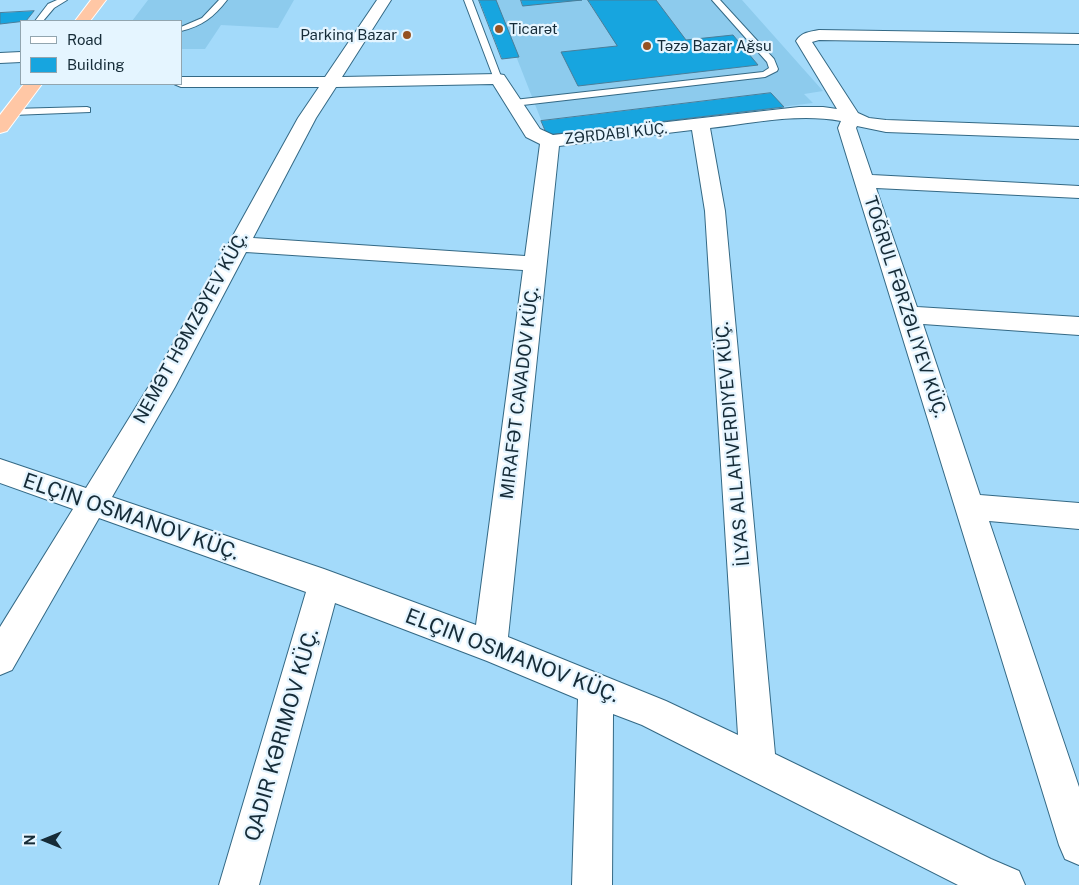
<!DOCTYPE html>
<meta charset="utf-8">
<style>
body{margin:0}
#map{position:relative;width:1079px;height:885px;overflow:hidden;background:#a3dafa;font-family:"Public Sans",sans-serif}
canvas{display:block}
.legend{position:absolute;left:20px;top:20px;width:162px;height:65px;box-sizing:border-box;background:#e5f5ff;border:1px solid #92a5af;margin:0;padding:6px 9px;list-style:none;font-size:15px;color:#162c38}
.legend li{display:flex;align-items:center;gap:10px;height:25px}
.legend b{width:25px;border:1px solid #92a5af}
.north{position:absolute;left:20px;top:815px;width:50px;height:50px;-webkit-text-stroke:4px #e5f5ff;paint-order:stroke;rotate:270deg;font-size:14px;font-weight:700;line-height:20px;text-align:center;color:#162c38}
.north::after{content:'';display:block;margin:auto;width:18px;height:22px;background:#162c38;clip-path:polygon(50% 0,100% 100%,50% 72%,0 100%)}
</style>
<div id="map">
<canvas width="1079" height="885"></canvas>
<ul class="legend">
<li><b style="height:6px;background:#fff"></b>Road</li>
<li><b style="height:14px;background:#17a5df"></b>Building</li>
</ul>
<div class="north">N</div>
</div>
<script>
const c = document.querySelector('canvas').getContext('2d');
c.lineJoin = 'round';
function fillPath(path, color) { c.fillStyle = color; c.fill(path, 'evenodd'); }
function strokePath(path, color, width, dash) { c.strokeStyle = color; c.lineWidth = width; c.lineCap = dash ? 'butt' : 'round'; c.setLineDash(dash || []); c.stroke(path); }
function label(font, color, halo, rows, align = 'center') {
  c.font = font + ' "Public Sans",sans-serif'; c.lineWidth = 4.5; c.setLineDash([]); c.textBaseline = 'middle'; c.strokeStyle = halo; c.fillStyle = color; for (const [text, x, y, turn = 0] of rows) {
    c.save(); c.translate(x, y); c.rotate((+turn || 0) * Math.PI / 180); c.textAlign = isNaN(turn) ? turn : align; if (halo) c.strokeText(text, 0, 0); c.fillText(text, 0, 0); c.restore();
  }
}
fillPath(new Path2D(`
 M148,0h146l-16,28 -57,-3 -16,24h-24v-28h-49z
 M494,0h248l81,91 -19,3 9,9 -266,32z`), '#8dcbed');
const building = new Path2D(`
 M479,0h17l23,57 -17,2z
 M521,0h61l-59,6z
 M588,0h68l30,40 47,-5 25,30 -180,21 -17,-34 56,-6z
 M34,11l-8,10 -26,3v-11z
 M771,93l13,14 -237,28 -6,-14z`);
fillPath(building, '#17a5df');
strokePath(building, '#497e9a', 1);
const lane = new Path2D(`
 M57,0h10l-13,8 -11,13h-8l13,-17z
 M219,0h8c-13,17 -25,26 -46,31v-4l21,-9z
 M464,0h8l30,79 -1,2 -7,-2z
 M712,0h8l54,59 4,10 -1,2 -12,6 -251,29 -4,-3 4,-3 249,-28 6,-4 -2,-6z
 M87,107l3,1v4l-78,3 -4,-3 4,-3z`);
const street = new Path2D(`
 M377,0h14l-49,77 156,-3 6,1 36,54 13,6 246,-28h24l14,2 -41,-68c6,-9 13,-9 23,-11l260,4v10l-260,-4 -7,2 46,71 11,5 17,2 193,7v12l-193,-7 -29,-6 -1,2 16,47 207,11v12l-203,-10 41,119 162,10v18l-156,-11 57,171 99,8v26l-90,-8 90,266v78l-14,-6 -6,-14 -221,-717 3,-7c-43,-8 -88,2 -131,7l15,83 50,543 216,105 28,12 6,14h-67l-316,-160 -29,-11 -1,171h-40l6,-186 -91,-38 -152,-58 -76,282h-40l87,-293 -207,-74 -87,152 -12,5v-48l73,-118 -73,-26v-24l86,29 71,-115 141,-255 21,-31h-138l-7,-3h7v-7h144zM493,84l33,53 14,7 -15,112 -272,-18 63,-120 20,-31zM692,130l13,81 33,524 -72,-34 -158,-64 51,-491zM246,252l277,18 -47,355 -152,-56 -212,-72 63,-110z
 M21,52v10l-21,1v-10z`);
const highway = new Path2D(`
 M91,0h15l-16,21h-15z
 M24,84h18l-35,47 -7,2v-18z`);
strokePath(lane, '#346985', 2);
strokePath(street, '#346985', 2);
strokePath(highway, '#fff', 2);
fillPath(lane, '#fff');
fillPath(street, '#fff');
fillPath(highway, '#ffc7a5');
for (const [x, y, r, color] of [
 [499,29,5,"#955222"],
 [407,35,5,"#955222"],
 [647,46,5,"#955222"]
]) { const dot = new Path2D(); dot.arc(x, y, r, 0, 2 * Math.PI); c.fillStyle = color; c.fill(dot); strokePath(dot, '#e5f5ff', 2); }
label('15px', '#162c38', '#e5f5ff', [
 ["Ticarət",509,29],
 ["Parkinq Bazar",397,35,"right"],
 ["Təzə Bazar Ağsu",657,46]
], 'left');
label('15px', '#162c38', '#e5f5ff', [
 ["ZƏRDABI KÜÇ.",616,134,-6]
]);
label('18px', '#162c38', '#e5f5ff', [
 ["TOĞRUL FƏRZƏLIYEV KÜÇ.",905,307,72],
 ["NEMƏT HƏMZƏYEV KÜÇ.",191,328,-61],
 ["MIRAFƏT CAVADOV KÜÇ.",520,393,-83],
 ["İLYAS ALLAHVERDIYEV KÜÇ.",733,444,-95]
]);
label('21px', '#162c38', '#e5f5ff', [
 ["ELÇIN OSMANOV KÜÇ.",131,517,19],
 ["ELÇIN OSMANOV KÜÇ.",512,656,21],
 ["QADIR KƏRIMOV KÜÇ.",282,735,-74]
]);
</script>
